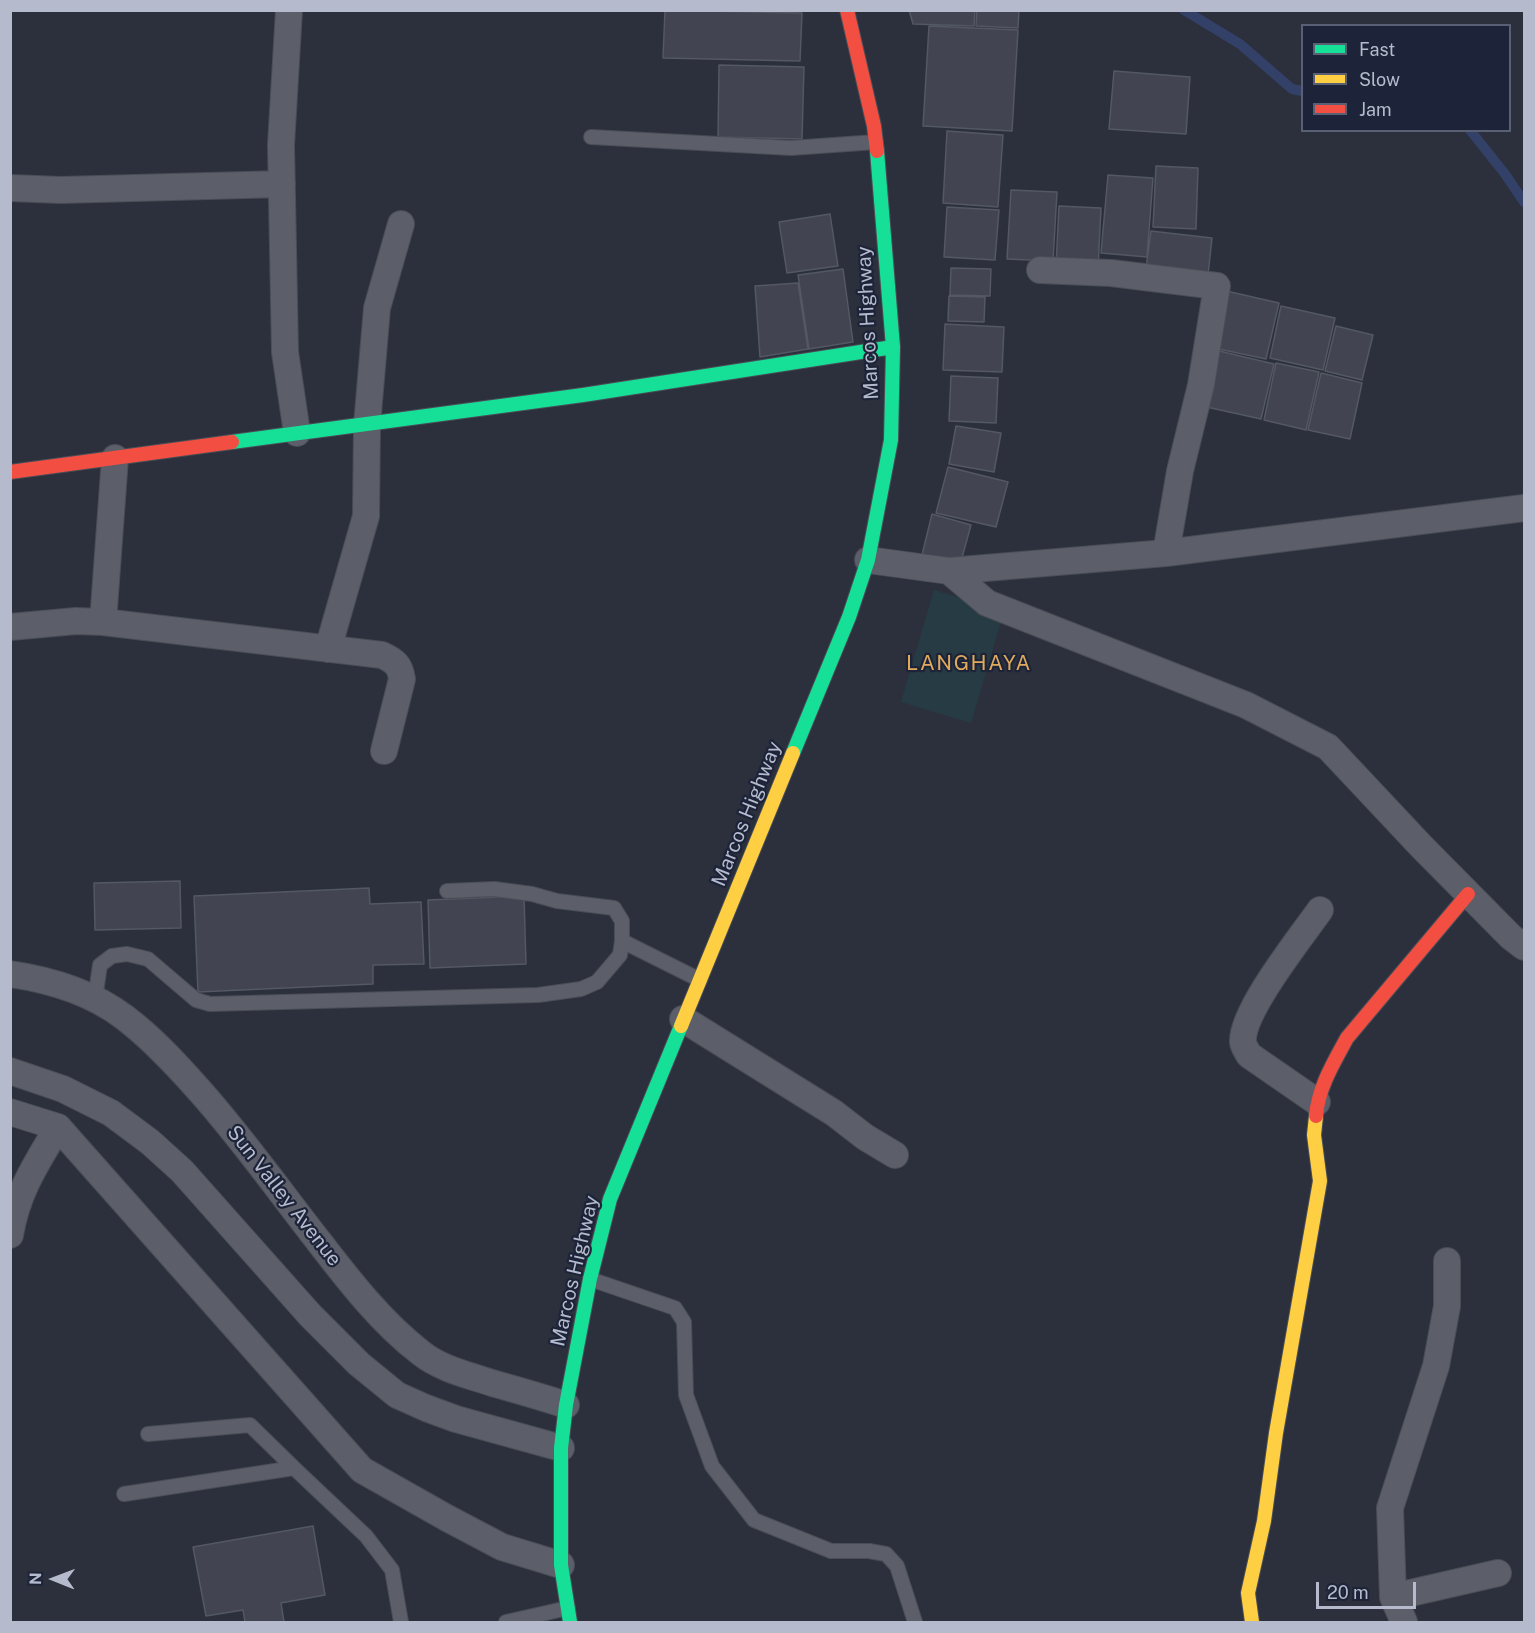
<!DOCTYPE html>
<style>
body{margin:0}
#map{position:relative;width:1535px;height:1633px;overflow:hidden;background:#2b303c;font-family:"Public Sans",sans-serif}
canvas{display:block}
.frame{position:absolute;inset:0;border:12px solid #b5bbcd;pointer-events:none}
.legend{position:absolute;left:1301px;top:24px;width:210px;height:108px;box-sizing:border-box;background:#1d2439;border:2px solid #5a6074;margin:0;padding:8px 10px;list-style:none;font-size:18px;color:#b5bbcd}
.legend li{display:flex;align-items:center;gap:12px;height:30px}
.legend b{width:30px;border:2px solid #5a6074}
.north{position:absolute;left:24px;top:1549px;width:60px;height:60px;-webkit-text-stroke:4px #1d2439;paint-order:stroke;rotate:271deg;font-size:16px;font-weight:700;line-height:24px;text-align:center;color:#b5bbcd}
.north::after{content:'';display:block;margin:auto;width:21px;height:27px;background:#b5bbcd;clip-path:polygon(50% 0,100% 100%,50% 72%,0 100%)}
.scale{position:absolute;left:1316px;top:1582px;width:100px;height:27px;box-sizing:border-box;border:3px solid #b5bbcd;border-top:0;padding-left:8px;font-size:18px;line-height:21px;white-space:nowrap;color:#b5bbcd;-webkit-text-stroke:4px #1d2439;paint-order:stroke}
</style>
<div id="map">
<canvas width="1535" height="1633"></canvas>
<div class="frame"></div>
<ul class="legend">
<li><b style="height:8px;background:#16e098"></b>Fast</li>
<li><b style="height:8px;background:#ffcf43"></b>Slow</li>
<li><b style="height:8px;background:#f24e42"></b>Jam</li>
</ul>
<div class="north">N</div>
<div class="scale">20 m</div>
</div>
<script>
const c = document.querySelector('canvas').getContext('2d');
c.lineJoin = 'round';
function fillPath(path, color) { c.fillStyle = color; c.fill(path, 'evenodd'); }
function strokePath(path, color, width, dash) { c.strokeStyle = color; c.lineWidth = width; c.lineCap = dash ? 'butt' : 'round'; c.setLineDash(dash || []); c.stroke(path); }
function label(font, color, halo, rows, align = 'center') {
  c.font = font + ' "Public Sans",sans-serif'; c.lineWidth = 4.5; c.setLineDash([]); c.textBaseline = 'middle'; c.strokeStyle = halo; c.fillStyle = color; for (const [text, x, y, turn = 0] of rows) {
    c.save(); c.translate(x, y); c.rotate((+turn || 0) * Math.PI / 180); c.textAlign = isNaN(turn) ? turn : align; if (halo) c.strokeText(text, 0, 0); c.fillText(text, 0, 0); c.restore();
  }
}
fillPath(new Path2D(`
 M934,590l70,21 -33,112 -70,-21z`), '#273b44');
strokePath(new Path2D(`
 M1184,10l56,34 52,45 10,2
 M1470,130l35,44 19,28`), '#334067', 10);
const building = new Path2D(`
 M665,10l137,3 -2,48 -137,-3z
 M909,10h66l-1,16 -61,-2z
 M977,10h42l-1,18 -42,-2z
 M929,26l89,4 -6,101 -89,-5z
 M719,65l85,2 -2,72 -84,-2z
 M1114,71l76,6 -4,57 -77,-5z
 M947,131l56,4 -5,72 -55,-4z
 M1156,166l42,2 -2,61 -43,-2z
 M1108,175l45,3 -6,79 -46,-4z
 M1011,190l46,2 -4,69 -46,-2z
 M1059,206l42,2 -3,60 -42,-2z
 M947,207l52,3 -4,50 -51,-3z
 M830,214l8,52 -51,7 -8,-51z
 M1151,231l61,7 -4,37 -62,-7z
 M951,268l40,1 -1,27 -40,-1z
 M843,269l10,73 -44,7 -11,-74z
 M798,283l10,66 -48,8 -5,-71z
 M1222,290l57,13 -13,56 -52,-11z
 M949,296l36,1 -1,25 -36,-1z
 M1281,306l54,12 -12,52 -53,-12z
 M945,324l59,3 -2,45 -59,-2z
 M1336,326l37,9 -11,45 -37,-9z
 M1215,350l59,14 -13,55 -59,-13z
 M1276,363l43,9 -13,58 -42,-10z
 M1321,373l41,10 -12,56 -42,-9z
 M951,376l47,2 -2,45 -47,-2z
 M956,426l45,7 -7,39 -45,-8z
 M948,467l60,15 -12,45 -60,-14z
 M932,514l39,11 -11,40 -38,-10z
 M180,881l1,47 -86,2 -1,-47z
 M369,888l1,16 51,-2 3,62 -51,1v19l-175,8 -4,-96z
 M524,896l2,68 -96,4 -2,-68z
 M313,1526l12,69 -44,8 3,19h-39l-2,-12 -37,6 -13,-69z`);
fillPath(building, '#424551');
strokePath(building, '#535863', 1.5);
const lane = new Path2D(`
 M591,137l200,11 85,-6
 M622,941l78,39
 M95,999l5,-34 12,-9 15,-2 21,5 48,41 14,4 328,-9 43,-6 16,-7 23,-27 2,-14v-20l-8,-13 -57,-7 -25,-7 -38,-5 -47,2
 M590,1279l85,29 9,14 2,73 26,71 42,54 77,31h38l17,3 11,12 18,56
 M148,1434l102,-9 44,43
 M124,1494l170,-26 72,68 26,34 9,52
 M506,1622l62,-14`);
const street = new Path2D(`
 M289,10l-8,135 4,207 12,81
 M10,188l51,2 221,-6
 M1040,270l71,3 106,13 -16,99 -21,86 -14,82
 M868,560l81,11 217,-18 358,-45
 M949,571l38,32 259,102 82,42 93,99 90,91 13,10
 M103,622l12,-164
 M10,627l66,-6 27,1 279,33c13,6 18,10 20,24l-18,72
 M328,649l38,-133 1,-91 10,-117 24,-84
 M10,974c41,6 81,18 114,43 28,21 52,47 75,73 43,48 81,102 121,153 30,39 62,80 101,110 20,16 47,22 71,30 25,7 50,14 74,22
 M683,1019l151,94 31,24 30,18
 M10,1071l53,18 48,24 39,29 32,29 128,144 49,49 38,31 29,13 30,11 105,29
 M1317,1102l-68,-47c-2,-4 -6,-9 -6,-13 -2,-30 58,-105 77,-132
 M10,1112l48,15 304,343 85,48 55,29 59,18
 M10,1235c7,-43 26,-71 48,-108
 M1393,1597l105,-24
 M1404,1622l-11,-25 -3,-89 46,-142 11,-60v-45`);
const fast = new Path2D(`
 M232,442l351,-47 310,-48
 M793,753l56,-136 19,-57 23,-120 2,-93 -16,-196
 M570,1622l-9,-57v-117l5,-43 24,-126 20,-80 71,-173`);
const slow = new Path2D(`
 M681,1026l112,-273
 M1252,1622l-4,-29 16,-72 12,-88 44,-252 -6,-46 2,-19`);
const jam = new Path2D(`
 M847,10l27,116 3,25
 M10,472l222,-30
 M1316,1116c2,-28 18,-54 31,-78l121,-144`);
strokePath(lane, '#494d56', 16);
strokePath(street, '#494d56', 28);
strokePath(fast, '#494d56', 16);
strokePath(slow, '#494d56', 16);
strokePath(jam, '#494d56', 16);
strokePath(lane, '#5c5f69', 14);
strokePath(street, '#5c5f69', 26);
strokePath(fast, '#16e098', 14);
strokePath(slow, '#ffcf43', 14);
strokePath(jam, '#f24e42', 14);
label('20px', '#b5bbcd', '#1d2439', [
 ["Marcos Highway",868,323,-93],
 ["Marcos Highway",747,814,-68],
 ["Sun Valley Avenue",284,1196,52],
 ["Marcos Highway",575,1271,-77]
]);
c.letterSpacing = '1.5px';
label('21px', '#e0aa5d', '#1d2439', [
 ["LANGHAYA",969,664]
]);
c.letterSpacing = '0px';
</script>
